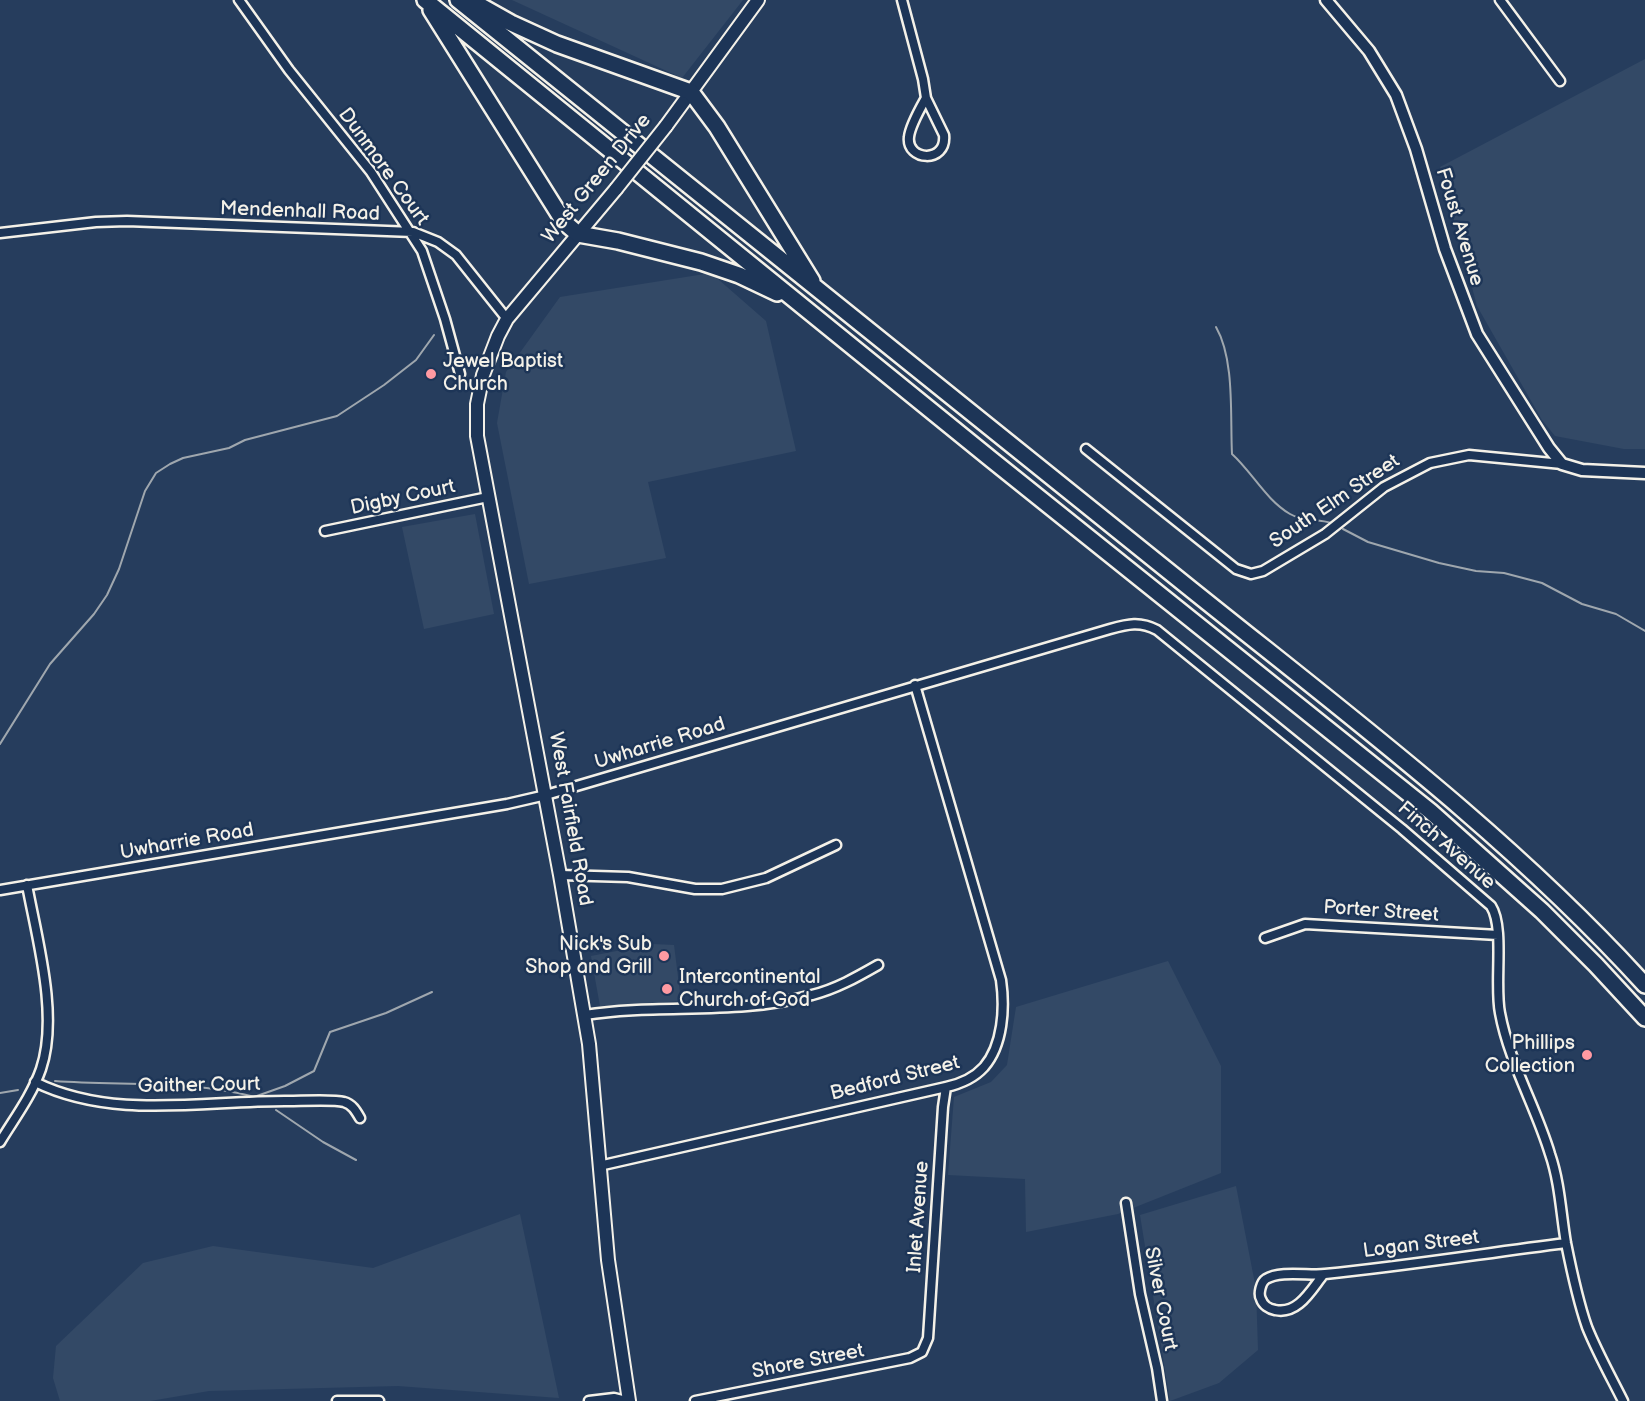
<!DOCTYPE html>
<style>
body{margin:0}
canvas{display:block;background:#263d5d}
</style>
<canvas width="1645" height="1401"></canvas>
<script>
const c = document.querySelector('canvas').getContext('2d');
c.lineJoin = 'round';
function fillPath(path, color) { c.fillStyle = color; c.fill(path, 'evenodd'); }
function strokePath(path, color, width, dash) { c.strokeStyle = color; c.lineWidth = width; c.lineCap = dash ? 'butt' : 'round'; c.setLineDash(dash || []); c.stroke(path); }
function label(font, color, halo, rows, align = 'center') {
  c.font = font + ' "Balsamiq Sans",sans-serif'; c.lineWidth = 5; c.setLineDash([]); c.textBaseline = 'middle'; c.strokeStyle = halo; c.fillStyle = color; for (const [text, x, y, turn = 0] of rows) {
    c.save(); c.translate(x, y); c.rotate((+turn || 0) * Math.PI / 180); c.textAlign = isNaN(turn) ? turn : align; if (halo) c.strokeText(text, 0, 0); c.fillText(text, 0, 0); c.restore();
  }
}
fillPath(new Path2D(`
 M512,0h231l-61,78z
 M1645,59v390h-21l-69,-13 -13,-16 -65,-114 -37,-139z
 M711,273l55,48 30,130 -148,31 18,76 -137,26 -32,-161 9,-51 54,-75z
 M475,514l19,100 -70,15 -22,-102z
 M652,944l22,1 7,56 -81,5 -9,-50z
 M1168,961l53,105v107l-103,41 -92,18 -1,-53 -77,-4 6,-78 37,-15 16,-17 9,-58z
 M1236,1186l20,103 2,61 -39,33 -49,18 -30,-186z
 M520,1214l39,184 -161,-12 -189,5 -59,10h-90l-7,-23 3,-32 87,-83 70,-17 160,22z`), '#334966');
strokePath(new Path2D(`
 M1216,327c19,33 14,89 16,127 20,18 34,46 58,60 12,7 28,5 41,9
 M1343,529l25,13 71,21 37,8 28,2 38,10 40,21 34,10 29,17
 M0,744l50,-80 44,-50 13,-19 12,-26 26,-78 11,-18 14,-9 13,-6 46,-10 16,-8 92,-24 47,-31 32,-25 18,-25
 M55,1081c65,5 136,-1 200,16
 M0,1093l18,-3
 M254,1097l31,-11 29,-15 16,-39 56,-19 46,-21
 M276,1110l47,32 33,18`), '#9fa7ae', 2);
const minor = new Path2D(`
 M239,0l50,70 82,102 51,79 23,68 15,55
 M902,0l21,79 3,19 18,37c3,29 -38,26 -35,2 1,-11 12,-30 17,-39
 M1500,0l60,81
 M0,233l96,-11 31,-1 286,11 25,10 18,13 51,64
 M1086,449l150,120 15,5 12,-3 62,-37 59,-47 46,-24 39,-8 93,9
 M325,531l163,-34
 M560,875l68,2 67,12h27l44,-11 70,-33
 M0,890l507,-86 39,-9 564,-166c18,-5 30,-8 47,1l245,199 89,77c14,22 3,78 9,107 9,49 36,94 50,141 10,29 11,60 16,89 5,25 13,61 21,84 10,25 24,50 36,74
 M1265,938l40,-14 193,11
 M585,1015c74,-12 153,1 227,-20 24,-6 45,-18 66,-30
 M35,1082c79,39 171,18 254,19 12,0 45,-2 55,1 8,2 12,9 16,16
 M0,1142c14,-23 32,-47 41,-73 18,-53 -4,-130 -14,-184
 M599,1166l347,-79c14,-3 28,-9 38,-20 19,-22 21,-59 17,-87l-86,-295
 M1126,1203l14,91 17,74 5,33
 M1323,1275c-12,15 -25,40 -48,35 -6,-1 -12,-5 -14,-11 -3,-5 0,-17 5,-20 14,-9 44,-3 59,-5 81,-8 161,-21 241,-31
 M337,1401h42
 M589,1401l25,-3 12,3
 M695,1401l215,-43 12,-6 6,-14 15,-231 3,-20`);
const tertiary = new Path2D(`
 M1326,0l43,51 27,44 20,54 29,100 32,85 72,114 13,16 20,6 63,3`);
const secondary = new Path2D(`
 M666,126l92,-126
 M616,189l-109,130 -9,17 -15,39 -6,29v32l83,439 29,169 19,216 21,141`);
const motorway = new Path2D(`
 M425,0l567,460 438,351 112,100 54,54 49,53
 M458,0c240,193 480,385 719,578 161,130 328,253 468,407
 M470,0l41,23 46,21 134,48 26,35 95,154
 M431,10l133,212 14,12 40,7 83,21 38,13 38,18`);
strokePath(minor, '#f4f1e8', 13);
strokePath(tertiary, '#f4f1e8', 15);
strokePath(secondary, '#f4f1e8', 16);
strokePath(motorway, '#f4f1e8', 20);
strokePath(minor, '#1d3557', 8);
strokePath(tertiary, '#1d3557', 10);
strokePath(secondary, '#1d3557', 12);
strokePath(motorway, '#1d3557', 15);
const secondaryBridge = new Path2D(`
 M616,189l50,-63`);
strokePath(secondaryBridge, '#f4f1e8', 16, []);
strokePath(secondaryBridge, '#1d3557', 12);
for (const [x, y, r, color] of [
 [431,374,6,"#ff9aa2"],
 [664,956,6,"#ff9aa2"],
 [667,989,6,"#ff9aa2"],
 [1587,1055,6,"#ff9aa2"]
]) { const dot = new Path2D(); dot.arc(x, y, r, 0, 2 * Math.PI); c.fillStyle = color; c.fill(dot); strokePath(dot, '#1d3557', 2); }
label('20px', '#f4f1e8', '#1d3557', [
 ["Dunmore Court",383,167,54],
 ["West Green Drive",597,179,-51],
 ["Mendenhall Road",300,212,2],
 ["Foust Avenue",1459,227,73],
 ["Digby Court",403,498,-12],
 ["South Elm Street",1335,502,-34],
 ["Uwharrie Road",660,744,-17],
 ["West Fairfield Road",570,819,80],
 ["Uwharrie Road",187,842,-10],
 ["Finch Avenue",1446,846,41],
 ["Porter Street",1381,912,4],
 ["Bedford Street",895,1079,-14],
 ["Gaither Court",199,1086,-1],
 ["Inlet Avenue",919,1217,-86],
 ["Logan Street",1421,1245,-7],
 ["Silver Court",1160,1299,79],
 ["Shore Street",808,1362,-11]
]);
label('20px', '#f4f1e8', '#1d3557', [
 ["Jewel Baptist",443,362],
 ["Church",443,385],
 ["Nick's Sub",652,945,"right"],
 ["Shop and Grill",652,968,"right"],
 ["Intercontinental",679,978],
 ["Church of God",679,1001],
 ["Phillips",1575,1044,"right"],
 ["Collection",1575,1067,"right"]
], 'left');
</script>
